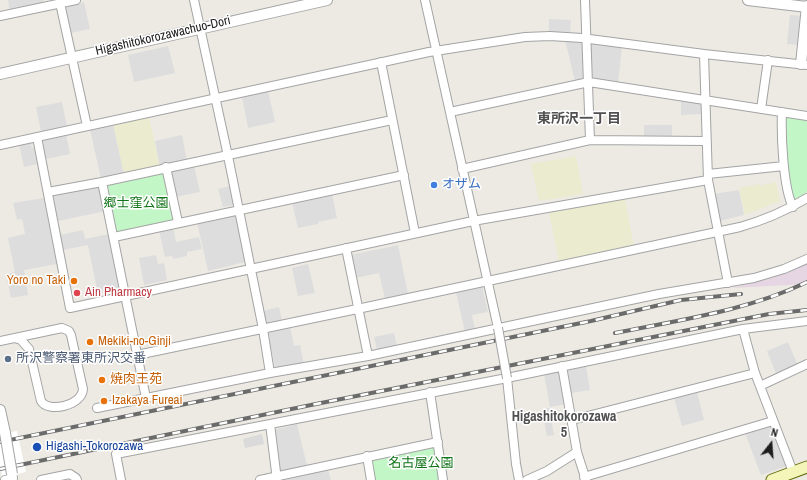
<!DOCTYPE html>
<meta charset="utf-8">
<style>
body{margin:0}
#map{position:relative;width:807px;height:480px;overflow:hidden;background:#edeae3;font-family:"Archivo Narrow",sans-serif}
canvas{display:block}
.north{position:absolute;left:751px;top:424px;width:40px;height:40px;-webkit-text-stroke:3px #fff;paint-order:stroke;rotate:17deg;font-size:11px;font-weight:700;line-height:16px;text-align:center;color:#1d1d1d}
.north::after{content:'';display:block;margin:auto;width:14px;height:18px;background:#1d1d1d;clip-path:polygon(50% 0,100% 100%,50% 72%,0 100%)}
</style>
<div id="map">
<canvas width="807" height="480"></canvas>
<div class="north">N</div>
</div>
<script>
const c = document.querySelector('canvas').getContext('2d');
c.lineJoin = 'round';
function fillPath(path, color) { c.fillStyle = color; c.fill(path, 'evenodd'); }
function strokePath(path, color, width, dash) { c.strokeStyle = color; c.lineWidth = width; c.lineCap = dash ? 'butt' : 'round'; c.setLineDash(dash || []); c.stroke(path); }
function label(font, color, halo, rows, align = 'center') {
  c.font = font + ' "Archivo Narrow","Noto Sans JP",sans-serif'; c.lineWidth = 3; c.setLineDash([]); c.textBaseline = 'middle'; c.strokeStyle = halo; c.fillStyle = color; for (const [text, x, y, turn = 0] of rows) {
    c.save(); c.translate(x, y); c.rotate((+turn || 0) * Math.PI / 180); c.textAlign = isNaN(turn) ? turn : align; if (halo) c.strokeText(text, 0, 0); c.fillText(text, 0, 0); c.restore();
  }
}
fillPath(new Path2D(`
 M262,434l2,10 -19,4 -2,-9z`), '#dbdada');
fillPath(new Path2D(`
 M807,262v22l-75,4 43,-11z`), '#e6d5e3');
fillPath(new Path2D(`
 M149,117l11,50 -36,8 -11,-51z
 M576,156l7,38 -44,7 -8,-37z
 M776,182l4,19 -35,14 -6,-27 21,-4v2z
 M625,199l9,47 -75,16 -10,-50z`), '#eaebcf');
fillPath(new Path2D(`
 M788,115l19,3v74l-11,7 -4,-2 -5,-31 -2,-48z
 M163,173l2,1 10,44 -2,3 -54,11 -3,-2 -8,-42 1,-4z
 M431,446l4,1 5,33h-67l-3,-19z`), '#c2f6c6');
fillPath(new Path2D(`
 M8,0h35l1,3 -34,8z
 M84,2l6,27 -19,4 -6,-25 2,-2z
 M790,15l13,1 -3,29 -13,-1z
 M549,19l22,1 -1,13 -21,-1z
 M565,40l16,2 3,2 1,33 -3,2 -7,2z
 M594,43l28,4 -4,36 -24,-5 -3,-2v-31z
 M168,46l7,27 -41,9 -6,-27z
 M268,91l7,31 -27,6 -6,-31z
 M681,100l19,2 2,3v9l-21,1z
 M62,102l5,25 -26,5 -5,-25z
 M113,124l11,51 -23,4 -11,-50z
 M644,125h28v12h-28z
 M66,134l4,20 -24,5 -4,-17 3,-3z
 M182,135l5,26 -27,6 -5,-26z
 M30,142l2,6 2,-1 3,17 -13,3 -5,-23z
 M194,166l6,26 -25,5 -5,-24 1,-2z
 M100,185l6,26 -48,10 -6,-26z
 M230,186l4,19 -11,2 -5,-18z
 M739,190l5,25 -25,6 -5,-27z
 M332,194l5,24 -19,4v2l-20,4 -6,-26z
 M44,198l13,66 -33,6 4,25 -17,3 -5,-24 9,-2 -7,-34 17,-4 -3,-15 -5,1 -4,-17z
 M233,215l3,2 9,45 -37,9 -11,-49z
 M173,227l3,15 23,-5 3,12 -15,3v4l-14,3 -1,-3 -7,1 -6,-27z
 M83,230l2,9 24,-5 11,56 -22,4 -10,-49 -25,5 -3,-15z
 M398,245l10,49 -23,5 -6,-26 -24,5 -4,-23z
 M156,255l2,9 6,-1 3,17 -23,5 -5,-27z
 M308,264l7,29 -17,3 -6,-28z
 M482,286l6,26 -16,3 3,14 -10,3 -9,-40z
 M279,307l3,14 -13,3 -4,-2 -2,-11z
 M290,327l4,19 6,-1 4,20 -29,3 -7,-34 2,-3z
 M394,333l3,13 -20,4 -3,-13z
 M788,342l10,24 -21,10 -10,-25z
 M586,366l4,24 -19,3 -4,-20 2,-4z
 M556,372l4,1 6,31 -16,3 -6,-33z
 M697,392l7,28 -22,6 -8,-28z
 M549,408l5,27 -7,1 -5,-27z
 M297,424l10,42 -28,6 -6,-38 2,-4z
 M769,425l3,2 15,39 -26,9 -16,-42z
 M328,470l3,10h-51v-1z`), '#ddd');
fillPath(new Path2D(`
 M17,431l9,41 -24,5 -2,-12v-31z`), '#fff');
const minor = new Path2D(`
 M194,0l34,156 35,173 7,44
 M425,0l73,328
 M585,0l5,140
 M60,3l27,123
 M0,16l76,-16
 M704,54l4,126 20,103
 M381,62l34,171
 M761,109l7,-49
 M450,112l139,-30 218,34
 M782,112c-1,22 1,76 11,95
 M37,137l33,171 403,-87 235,-41
 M0,145l429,-93 96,-15 25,-1 32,2 122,16 103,11
 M166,167l12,55
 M462,169l128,-29 116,1
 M708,174l76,-8
 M102,182l44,216
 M48,192l54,-10 290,-62
 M114,237l290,-62
 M346,248l22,108
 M743,329l12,44 38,99
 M0,341l62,-13 7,3 2,4 12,54c-1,17 -35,24 -42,12l-12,-52 -8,-9 -6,-2
 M137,355l225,-47 378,-81c25,-7 44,-15 67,-29
 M562,366l15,86 9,28
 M507,378l9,86 3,16
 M760,386l47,-22
 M430,392l13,88
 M97,408l173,-35 98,-17 291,-62 95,-16 30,-9 23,-10
 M572,420l183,-47
 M270,424l7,56
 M367,456l4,24
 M584,477l189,-56
 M5,480l8,-2
 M41,480l29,-6 6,4 1,2
 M121,480l-5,-26 391,-76 236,-49 64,-8
 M260,480l178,-38
 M527,480l20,-9 30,-19`);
const tertiary = new Path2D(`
 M748,0l59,7
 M801,64l6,-58
 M0,74l327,-74
 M0,410l5,23`);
const secondary = new Path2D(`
 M772,480l35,-13`);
strokePath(minor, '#a4a4a4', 10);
strokePath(tertiary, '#a4a4a4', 12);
strokePath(secondary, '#636d0b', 13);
strokePath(minor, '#fff', 8);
strokePath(tertiary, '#fff', 10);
strokePath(secondary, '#f3f5b9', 11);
const rail = new Path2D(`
 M615,333c64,-13 132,-22 192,-51
 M0,442l591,-121 90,-21 60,-6
 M0,469l311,-64 458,-91 38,-4`);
strokePath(rail, '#6b6b6b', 4);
strokePath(rail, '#fff', 2.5, [8]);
const minorBridge = new Path2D(`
 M498,328l9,50`);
const tertiaryBridge = new Path2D(`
 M5,433l7,41`);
strokePath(minorBridge, '#a4a4a4', 10, []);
strokePath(tertiaryBridge, '#a4a4a4', 12, []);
strokePath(minorBridge, '#fff', 8);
strokePath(tertiaryBridge, '#fff', 10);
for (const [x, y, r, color] of [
 [434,185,4,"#3f7fe0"],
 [74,281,4,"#e8710a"],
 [77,293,4,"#e0444e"],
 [90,342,4,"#e8710a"],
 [8,359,4,"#5c6f8a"],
 [102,380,4,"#e8710a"],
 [104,401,4,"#e8710a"],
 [37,447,5,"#1a4fb4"]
]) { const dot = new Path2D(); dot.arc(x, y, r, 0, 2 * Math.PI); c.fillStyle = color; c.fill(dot); strokePath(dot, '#fff', 1.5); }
label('13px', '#1d1d1d', '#fff', [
 ["Higashitokorozawachuo-Dori",163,36,-13]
]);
label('13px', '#366cbe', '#fff', [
 ["オザム",442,185]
], 'left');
label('13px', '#127419', '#fff', [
 ["郷士窪公園",136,204],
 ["名古屋公園",421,464]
]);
label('13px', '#c56008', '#fff', [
 ["Yoro no Taki",66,281,"right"],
 ["Mekiki-no-Ginji",98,342],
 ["焼肉王苑",110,380],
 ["Izakaya Fureai",112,401]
], 'left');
label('13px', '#be3a42', '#fff', [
 ["Ain Pharmacy",85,293]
], 'left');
label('13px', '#4e5e75', '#fff', [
 ["所沢警察署東所沢交番",16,359]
], 'left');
label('13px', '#164399', '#fff', [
 ["Higashi-Tokorozawa",46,447]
], 'left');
label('bold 14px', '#505050', '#fff', [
 ["東所沢一丁目",579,119],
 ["Higashitokorozawa",564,417],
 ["5",564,433]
]);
</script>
